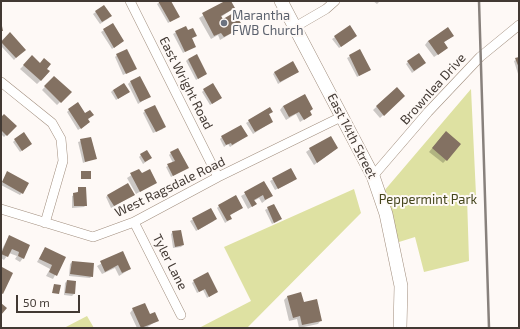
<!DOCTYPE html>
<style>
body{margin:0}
#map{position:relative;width:520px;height:329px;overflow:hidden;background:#fef9f6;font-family:"Exo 2",sans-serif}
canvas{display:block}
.frame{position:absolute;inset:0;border:2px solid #423933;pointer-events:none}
.scale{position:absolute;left:16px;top:295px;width:64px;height:18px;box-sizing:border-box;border:2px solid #423933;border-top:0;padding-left:5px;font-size:12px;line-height:14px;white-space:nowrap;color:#423933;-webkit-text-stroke:3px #fef9f6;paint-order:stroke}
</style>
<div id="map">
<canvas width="520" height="329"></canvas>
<div class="frame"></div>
<div class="scale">50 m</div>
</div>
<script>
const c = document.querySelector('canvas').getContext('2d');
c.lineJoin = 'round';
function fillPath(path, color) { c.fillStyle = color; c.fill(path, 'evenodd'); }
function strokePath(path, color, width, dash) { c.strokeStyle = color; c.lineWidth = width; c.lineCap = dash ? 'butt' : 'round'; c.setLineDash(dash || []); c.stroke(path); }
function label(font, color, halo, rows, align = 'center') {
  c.font = font + ' "Exo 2",sans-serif'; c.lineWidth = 4; c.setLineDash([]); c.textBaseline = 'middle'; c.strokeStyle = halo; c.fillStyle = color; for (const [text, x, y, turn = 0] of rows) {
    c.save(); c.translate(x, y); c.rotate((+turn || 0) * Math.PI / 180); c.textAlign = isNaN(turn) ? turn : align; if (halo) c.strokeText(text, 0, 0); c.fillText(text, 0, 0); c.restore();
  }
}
fillPath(new Path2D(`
 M471,89l5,106 -9,2 2,64 -45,11 -9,-35 -16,5 -15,-51z
 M354,189l7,24 -114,115h-48l52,-27 -27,-54z
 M87,316l7,12h-30z`), '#dee1a2');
fillPath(new Path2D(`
 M161,1h9l7,17 -9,5 -11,-19z
 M227,1h3l4,7 -13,9 1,3 20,7 -22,13 -2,-5 -7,4 -12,-21z
 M373,1h7l-3,3z
 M104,6l5,12 -9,6 -7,-10z
 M112,25l11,16 -11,8 -11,-17z
 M185,27l2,5 9,4 -5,3 1,9 -9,5 -10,-19z
 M350,27l4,11 -15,10 -7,-9z
 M10,33l14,16 -10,11 -13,-14v-5z
 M453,36l-10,7v8l-9,6 -9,-12 3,-4z
 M359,51l11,19 -13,7 -10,-19z
 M117,55l16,15 -10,5 -8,-18z
 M32,57l17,15 -12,12 -17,-15z
 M519,58v19l-5,-16z
 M188,59l18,15 -10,6 -10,-19z
 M408,62l15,3 -11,8 -6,-9z
 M275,72h23l-20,12 -5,-10z
 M54,77l16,15 -13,13 -15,-15z
 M130,82l19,15 -11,7 -10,-20z
 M397,88l7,8 -24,22 -7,-8z
 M113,90l16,2 -13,8 -5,-8z
 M204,90l17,8 -11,7 -8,-13z
 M283,106l29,3 -3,3 2,3 -11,7 -4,-8 -10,6 -6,-10z
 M269,108l3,4 -4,3 2,8 -17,11 -7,-11z
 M69,110l18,9v5l-9,6 -11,-18z
 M145,111l18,18 -10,4 -10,-20z
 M1,118l14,8 -11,11 -3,-3z
 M443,135l3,25 -3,3 -14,-11z
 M247,136l-17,11 -2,-3 -4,3 -4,-8 2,-2z
 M91,138l5,20 -13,5 -5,-21z
 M15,140l13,6 -8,6 -7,-10z
 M337,148l-23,17 -8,-13 4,-3z
 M171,153l16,15 -16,9 -5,-10 7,-4 -4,-8z
 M141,155l10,3 -8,6 -4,-7z
 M290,169l3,12 -18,9 -5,-9z
 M139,170l2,5 15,7 -20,12 -9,-16z
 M7,173l15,20 -2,2 -19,-10z
 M264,183l7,13 -9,7 -3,-5 -5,3 2,3 -8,5 -7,-13z
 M79,188l7,17 -2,2 -12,1v-12l5,-2z
 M108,195h26l-23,13 -5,-11z
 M273,205l5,16 -6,3 -7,-14z
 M219,206l23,2 -13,8 2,3 -6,4 -8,-15z
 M210,209l4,12 -18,10 -6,-10z
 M173,232l10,13 -2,2 -8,1 -2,-14z
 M9,236l14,22 -3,4 -5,-3 2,-3 -8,-3 -5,7 -3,-2v-7z
 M45,248l19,10 -11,21 -7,-3 4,-7 -13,-7z
 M122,252l8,17 -11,7 -4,-8 -13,6 -5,-8z
 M72,262l20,14 -2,2 -21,-2 1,-12z
 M2,269l9,4 -10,21v-24z
 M67,281l8,1 -1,12 -2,2 -8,-1 1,-12z
 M194,281l22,11 -9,6 -4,-8 -6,3 -5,-10z
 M288,296l15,7 18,17 -3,4 -19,4 -2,-9 -8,2 -5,-21z
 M133,309l25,11 -12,8h-9l-7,-15z`), '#0003');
fillPath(new Path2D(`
 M158,1h13l9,16 -10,5z
 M225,1h6l4,7 -14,8 2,3 12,-7 8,15 -19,10 -3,-4 -7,3 -12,-23z
 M104,5l8,11 -10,6 -7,-11z
 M1,21l2,10h-2z
 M113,23l11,18 -10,7 -11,-19z
 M350,25l7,11 -16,11 -7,-11z
 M186,26l2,4 5,-2 4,8 -5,2 4,9 -11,5 -10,-21z
 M448,27l6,9 -10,6 4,6 -10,7 -10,-14z
 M10,32l16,18 -10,8 -15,-16z
 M127,49l10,20 -11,5 -10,-20z
 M360,49l11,21 -12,6 -10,-21z
 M419,53l7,10 -12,8 -7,-10z
 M197,54l10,20 -9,5 -10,-20z
 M32,55l8,8 4,-5 7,6 -4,5 3,2 -9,10 -18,-16z
 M519,57v11l-4,-10z
 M293,61l6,11 -19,10 -6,-10z
 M54,76l18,16 -11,11 -17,-17z
 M140,76l11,21 -11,5 -10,-21z
 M124,83l6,9 -12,7 -5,-9z
 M213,83l9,15 -10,6 -9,-15z
 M397,87l8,9 -21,20 -8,-10z
 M305,94l8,15 -3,2 2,4 -8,5 -5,-8 -10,5 -6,-11z
 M78,102l7,11 5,-3 4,5 -6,4 2,3 -9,7 -13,-20z
 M155,105l11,22 -10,5 -12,-22z
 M270,107l3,5 -4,2 4,8 -18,10 -7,-12z
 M4,114l13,12 -10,10 -6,-6v-13z
 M241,125l7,11 -16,9 -1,-2 -5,2 -5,-9z
 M446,131l15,13 -14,17 -15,-13z
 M24,132l8,12 -10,7 -8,-12z
 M331,136l7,12 -21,15 -8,-15z
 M91,137l6,22 -12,3 -5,-23z
 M178,148l11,20 -16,8 -6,-12 8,-3 -5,-9z
 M147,150l5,8 -7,4 -5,-8z
 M291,168l6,11 -19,10 -6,-11z
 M139,169l3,4 8,-4 7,14 -17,9 -10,-19z
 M7,171l22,12 -6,11 -21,-12z
 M81,171h10v8h-10z
 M264,181l9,15 -8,4 -2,-5 -9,5 3,4 -5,3 -8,-15z
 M128,183l7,12 -21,11 -7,-11z
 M78,187h8l1,19h-13l-1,-13 5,-1z
 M236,195l7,13 -13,7 2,4 -5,2 -9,-16z
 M274,204l8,15 -8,4 -7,-16z
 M211,208l6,11 -19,11 -6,-12z
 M181,230l3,15 -9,2 -3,-16z
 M9,235l21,10 -6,14 -6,-3 1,-4 -7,-3 -4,8 -7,-3z
 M45,247l21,10 -9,19 -8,-4 3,-7 -13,-6z
 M123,251l8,18 -9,4 -4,-8 -13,7 -5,-11z
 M72,261l22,2 -1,14 -23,-3z
 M2,267l11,6 -10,21 -2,-1z
 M208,272l10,20 -9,5 -4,-8 -6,3 -6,-12z
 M67,280l9,1 -1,13 -10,-1z
 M54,284l7,1 -2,9 -7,-1z
 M301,292l3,10 13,-3 5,22 -20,4 -2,-9 -7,2 -6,-22z
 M1,303l6,5 -6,7z
 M145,303l5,11 5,-2 4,9 -18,7 -9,-20z`), '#837162');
const street = new Path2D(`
 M130,1l88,176
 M295,27l31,-18 9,-8
 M1,82l51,41 9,16 2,22 -18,62
 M373,176l55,-64 52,-55 39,-32
 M1,209l92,28 41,-15 84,-45 125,-61
 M134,222l47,93`);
const secondary = new Path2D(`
 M281,1l92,175 13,38 15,72 -1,42`);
strokePath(street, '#a18e7e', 10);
strokePath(secondary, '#a18e7e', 14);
strokePath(street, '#fff', 9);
strokePath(secondary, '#fff', 13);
strokePath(new Path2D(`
 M479,1l10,327`), '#88817c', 2.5);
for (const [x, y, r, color] of [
 [224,23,4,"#6b7280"]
]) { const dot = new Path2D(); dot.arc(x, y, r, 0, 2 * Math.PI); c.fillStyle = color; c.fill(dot); strokePath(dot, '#fef9f6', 1.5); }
label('13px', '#5b616d', '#fef9f6', [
 ["Marantha",232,16],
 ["FWB Church",232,31]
], 'left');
label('13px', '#423933', '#fef9f6', [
 ["East Wright Road",186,83,63],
 ["Brownlea Drive",433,89,-48],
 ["East 14th Street",352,136,63],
 ["West Ragsdale Road",170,187,-26],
 ["Tyler Lane",170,262,63]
]);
label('13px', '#44451c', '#fef9f6', [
 ["Peppermint Park",428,200]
]);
</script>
